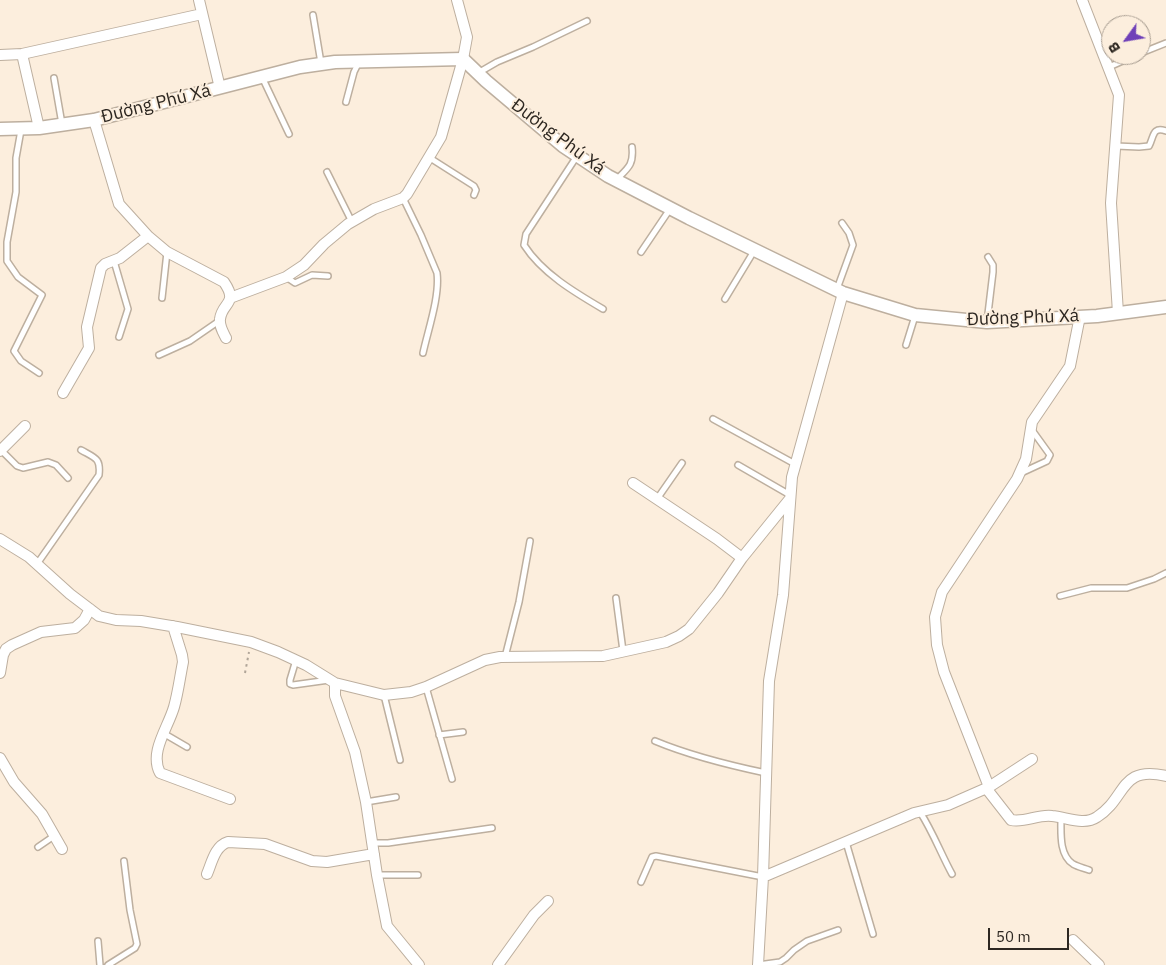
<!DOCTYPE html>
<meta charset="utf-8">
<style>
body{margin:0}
#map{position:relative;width:1166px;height:965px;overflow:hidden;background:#fceedd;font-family:"IBM Plex Sans",sans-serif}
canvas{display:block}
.north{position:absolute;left:1101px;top:15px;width:50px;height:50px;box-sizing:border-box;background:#fceedd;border:1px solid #a99e92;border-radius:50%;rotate:238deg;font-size:14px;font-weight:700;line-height:20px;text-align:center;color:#2d2721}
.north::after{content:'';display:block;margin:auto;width:18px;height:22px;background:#6f40b8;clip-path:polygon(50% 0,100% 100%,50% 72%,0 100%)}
.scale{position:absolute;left:988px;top:928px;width:81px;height:22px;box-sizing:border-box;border:2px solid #2d2721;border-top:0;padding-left:6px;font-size:15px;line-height:18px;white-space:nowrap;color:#2d2721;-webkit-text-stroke:4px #fceedd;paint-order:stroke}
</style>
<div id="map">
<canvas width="1166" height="965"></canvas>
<div class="north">B</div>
<div class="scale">50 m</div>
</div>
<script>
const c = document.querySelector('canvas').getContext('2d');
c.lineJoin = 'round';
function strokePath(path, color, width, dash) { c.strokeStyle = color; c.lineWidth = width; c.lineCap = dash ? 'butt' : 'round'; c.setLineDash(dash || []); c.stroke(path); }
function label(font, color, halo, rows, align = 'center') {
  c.font = font + ' "IBM Plex Sans",sans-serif'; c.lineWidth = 4; c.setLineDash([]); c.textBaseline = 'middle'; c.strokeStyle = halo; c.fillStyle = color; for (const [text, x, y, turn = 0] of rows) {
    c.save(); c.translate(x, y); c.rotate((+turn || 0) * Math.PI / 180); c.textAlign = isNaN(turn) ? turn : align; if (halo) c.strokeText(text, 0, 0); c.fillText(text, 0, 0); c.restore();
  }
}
const service = new Path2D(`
 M313,15l8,48
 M1141,53l25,-10
 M1109,67l27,-12
 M478,73l19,-11 36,-15 54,-26
 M262,77l27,57
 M54,78l8,46
 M346,102l8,-30 5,-10
 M21,130l-5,28v34l-9,50v19l11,16 24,18 -28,56 7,10 18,12
 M1116,146l23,1 10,-1c5,-9 3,-20 17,-15
 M577,156l-51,78 -2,11c18,28 50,47 79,64
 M430,158l44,28 2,4 -2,5
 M327,172l25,50
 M616,180c12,-12 18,-15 16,-33
 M403,198l18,37 16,38c3,23 -9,57 -14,80
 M641,252l29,-43
 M114,261l14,48 -9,28
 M286,277l9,6 17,-8 16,1
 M837,289l16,-44 -4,-12 -7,-10
 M162,298l5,-46
 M725,299l29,-48
 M987,322l6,-50v-7l-5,-8
 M906,345l9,-29
 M159,355l31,-14 29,-20
 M713,419l82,45
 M1,450l16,16 6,2 25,-6 8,3 12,13
 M738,465l52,30
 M1021,473l26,-12 3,-6 -18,-25
 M657,499l25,-36
 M37,564l62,-89c2,-17 -4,-17 -18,-25
 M1060,596l31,-8h36l27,-9 12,-6
 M616,598l7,53
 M505,657l14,-55 11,-61
 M296,660l-6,20v4l3,1 36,-5
 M426,687l26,92
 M384,695l16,65
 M163,733l24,14
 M439,735l24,-3
 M655,741c36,15 73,24 111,32
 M366,802l30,-5
 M920,812c13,20 21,42 32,62
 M1061,818c0,15 -2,37 12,46 5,3 11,4 16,6
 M846,842l27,92
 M373,843h15l104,-15
 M38,847l16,-11
 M377,875h41
 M641,882l11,-25 4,-1 107,21
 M98,941l2,24
 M108,965l27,-17 2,-4 -7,-34 -6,-49
 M758,965l22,-3 6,-4 8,-8 13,-9 31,-11`);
const minor = new Path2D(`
 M199,0l21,88
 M1082,0l37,95 -8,108 7,110
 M22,54l17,74
 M0,55l22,-1 180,-40
 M94,120l25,84 29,32 19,16 57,30c15,22 -2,20 -4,37 -1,7 3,13 6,19
 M230,298l56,-21 18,-12 20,-21 24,-20 26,-15 29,-11 4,-4 34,-57 22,-78 4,-22 -10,-37
 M63,393l26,-45 -2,-21 14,-59 4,-4 15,-6 28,-22
 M0,451l25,-25
 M633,483l84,56 25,19
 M0,539l29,18 41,37 29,22 17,4 25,1 36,6 74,15 27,10 28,13 29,18 49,12 27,-3 15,-5 59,-27 15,-3 103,-1 63,-14 13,-6 10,-7 29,-36 24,-35 47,-58
 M173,626l9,29 1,7c-3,15 -5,31 -9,45 -6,21 -25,45 -14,66l70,26
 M0,673l3,-18 3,-6 6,-4 29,-13 34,-4 9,-8 6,-11
 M335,683v13l20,56 11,50 11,73 10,51 32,39
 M0,758l14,24 28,32 20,35
 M989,787l-45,-115 -7,-27 -2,-28 7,-25 75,-113 9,-20 6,-37 38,-56 10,-50
 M986,788l25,32c14,3 27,-6 41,-4 14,1 32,10 45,1 30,-19 22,-52 69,-41
 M207,874c5,-12 8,-28 21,-32l37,2 47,17 15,1 47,-8
 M763,877l151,-64 34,-8 41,-18 43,-28
 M1073,940l26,25
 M498,965l36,-50 14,-14
 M758,965l5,-88 6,-196 14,-86 9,-118 51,-184`);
const tertiary = new Path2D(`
 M0,129l39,-1 55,-8 206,-53 35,-5 128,-3 23,22 77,65 45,30 81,42 154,75 72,22 72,7 110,-6 69,-9`);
strokePath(service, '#bdaf9f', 8);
strokePath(minor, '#bdaf9f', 12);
strokePath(tertiary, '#bdaf9f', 15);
strokePath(new Path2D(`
 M245,673l4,-21`), '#b0a598', 2, [2.5, 4]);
strokePath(service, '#fff', 5);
strokePath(minor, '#fff', 10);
strokePath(tertiary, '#fff', 12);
label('18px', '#2d2721', '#fceedd', [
 ["Đường Phú Xá",156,104,-14],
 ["Đường Phú Xá",558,137,37],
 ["Đường Phú Xá",1023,318,-2]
]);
</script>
